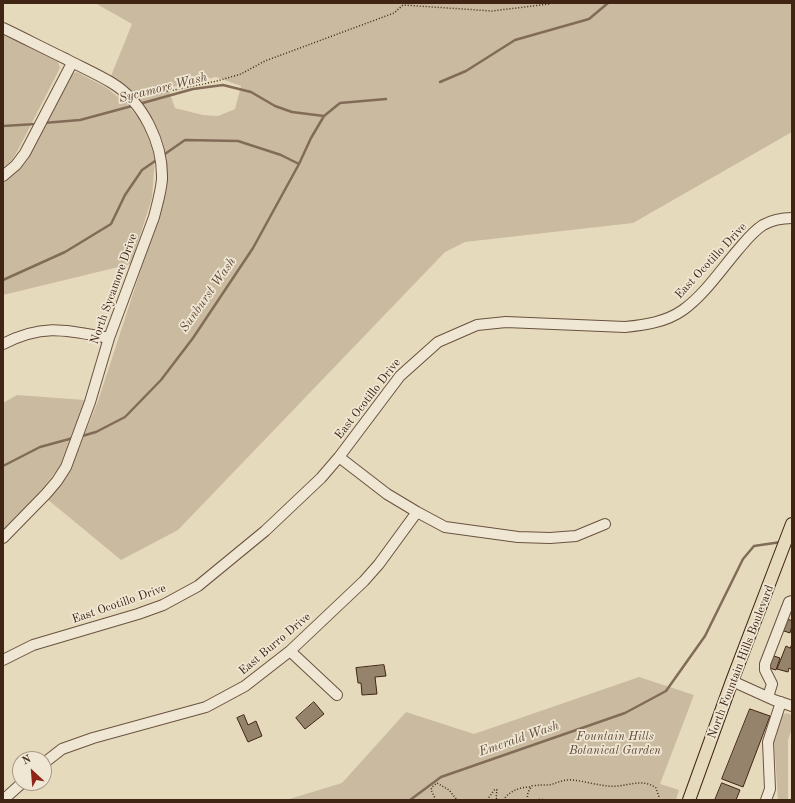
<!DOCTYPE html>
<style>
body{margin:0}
#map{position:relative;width:795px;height:803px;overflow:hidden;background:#e6dabd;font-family:"Old Standard TT",serif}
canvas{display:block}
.frame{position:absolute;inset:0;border:4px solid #402515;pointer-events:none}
.north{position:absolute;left:12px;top:751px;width:40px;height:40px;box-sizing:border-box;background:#efe7d4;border:1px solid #a99988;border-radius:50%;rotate:334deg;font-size:11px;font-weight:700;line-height:16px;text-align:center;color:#402515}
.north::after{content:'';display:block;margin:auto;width:14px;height:18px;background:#8f2418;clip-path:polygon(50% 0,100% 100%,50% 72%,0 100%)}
</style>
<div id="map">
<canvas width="795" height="803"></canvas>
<div class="frame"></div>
<div class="north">N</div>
</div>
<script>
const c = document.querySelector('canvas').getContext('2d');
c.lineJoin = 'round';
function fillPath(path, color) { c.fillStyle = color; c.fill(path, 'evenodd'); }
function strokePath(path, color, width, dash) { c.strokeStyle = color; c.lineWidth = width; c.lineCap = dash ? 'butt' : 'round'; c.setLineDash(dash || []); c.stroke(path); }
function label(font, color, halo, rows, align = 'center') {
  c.font = font + ' "Old Standard TT",serif'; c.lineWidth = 3.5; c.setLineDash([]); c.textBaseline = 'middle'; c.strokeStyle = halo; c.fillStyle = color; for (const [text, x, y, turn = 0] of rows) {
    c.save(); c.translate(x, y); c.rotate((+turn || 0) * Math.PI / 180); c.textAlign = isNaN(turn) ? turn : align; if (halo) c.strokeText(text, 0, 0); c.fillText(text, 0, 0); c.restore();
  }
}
fillPath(new Path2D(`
 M95,3h697v129l-159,91 -168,19 -20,10 -267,278 -57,30 -74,-61 25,-34 26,-64 64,-196c2,-15 5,-31 3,-46 -4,-26 -17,-52 -36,-70 -5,-5 -12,-9 -18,-13l21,-52zM216,77l25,9 -6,23 -17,7 -15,-1 -28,-7 -7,-20z
 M3,33l55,29 2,6 -42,82 -6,10 -9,8z
 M77,72l30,16 20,16 12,15 7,12 9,27 -3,40 -21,66 -128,31v-114l20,-19 15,-23 32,-65z
 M17,395l68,5 -25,66 -21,27 -36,38v-128z
 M639,677l55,18 -34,89 19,6 -3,10h-109l-5,-1 -1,1h-275l56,-17 64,-71 68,22z
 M786,713l6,2v13l-4,12v60h-10l-4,-60 7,-24z`), '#cabba0');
strokePath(new Path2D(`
 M440,82l26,-11 49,-31 74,-21 19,-16
 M139,104l54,-15 30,-4 28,7 24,14 17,6 32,4
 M43,123l37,-3 52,-14
 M3,126l33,-2
 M162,156l23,-16 53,1 43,14 18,9
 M3,280l62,-28 46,-28 14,-29 17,-25 16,-11
 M82,436l14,-4 29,-15 36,-37 32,-42 60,-90 46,-84 12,-26 13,-22 16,-13 46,-4
 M3,466l37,-19 33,-9
 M410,800l31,-23 184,-64 41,-22 39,-55 38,-77 11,-13 27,-4`), '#826c58', 2.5);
const building = new Path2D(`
 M788,619l4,2v5l-2,7 -6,-2z
 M792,644v26l-3,-2 -1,4 -11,-3 9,-23 4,2z
 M774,656l6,2 -4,12 -7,-2z
 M384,665l2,11 -11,1 2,17 -15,1 -1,-12h-3l-2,-15z
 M314,702l10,12 -19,15 -9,-11z
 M750,709l20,7 -27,71 -21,-8z
 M244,715l4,10 8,-4 6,15 -14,6 -11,-24z
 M722,783l18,7 -4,10h-21z`);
fillPath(building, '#96836c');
strokePath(building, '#402515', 1);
const minor = new Path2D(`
 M3,28c21,10 42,21 63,31 15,8 31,15 46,24 31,19 51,60 50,96 -1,13 -5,26 -8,38l-45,121 -19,64 -24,65 -9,14 -11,13 -43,44
 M3,176l13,-11 9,-12 47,-90
 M3,344c40,-21 64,-14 106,-6
 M339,457l48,37 30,18 28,15 73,10 32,1 26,-2 29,-12
 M290,651l47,44
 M3,660l30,-15 105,-31 25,-9 35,-19 67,-55 56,-53 18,-21 61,-81 38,-34 39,-17 29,-3 119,5c20,-2 41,-5 58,-17 21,-15 37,-39 54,-59 8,-9 15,-19 26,-26 9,-5 19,-7 29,-7
 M732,681l42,19 18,6
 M768,697l4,-13 -7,-14v-6l24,-62 3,-1
 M44,763l18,-14 31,-11 113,-31 39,-21 45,-35 74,-70 15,-17 38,-52
 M3,800l19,-17
 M766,800l4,-11 -2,-47 13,-40`);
const major = new Path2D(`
 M689,800l43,-119 60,-157`);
strokePath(minor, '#6a523f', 12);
strokePath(major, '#402515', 14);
strokePath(new Path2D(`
 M140,95l34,-5 43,-9 24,-7 24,-13 129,-48 9,-8 89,6 57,-7 2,-1
 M436,800l-5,-10 1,-3 5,-4 12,7 8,10
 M487,800l8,-11 2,1 -1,8 2,2
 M503,800c7,-9 16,-13 28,-13
 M527,800l1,-8 4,-6c6,-1 11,-1 16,-1 8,-1 14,-6 24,-5 12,1 24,5 36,6 17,2 34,-9 48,2l3,9
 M536,800l5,-1 3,1`), '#402515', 1.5, [1, 2]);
strokePath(minor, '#efe7d4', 10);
strokePath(major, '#e6dabd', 12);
label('12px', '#402515', '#efe7d4', [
 ["East Ocotillo Drive",711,261,-47],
 ["North Sycamore Drive",114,289,-70],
 ["East Ocotillo Drive",368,399,-52],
 ["East Ocotillo Drive",119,604,-19],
 ["East Burro Drive",275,644,-40],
 ["North Fountain Hills Boulevard",741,662,-69]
]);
label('italic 12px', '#624a38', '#efe7d4', [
 ["Fountain Hills",615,737],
 ["Botanical Garden",615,751]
]);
label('italic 13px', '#614936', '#efe7d4', [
 ["Sycamore Wash",163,88,-14],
 ["Sunburst Wash",208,295,-55],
 ["Emerald Wash",519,739,-19]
]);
</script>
